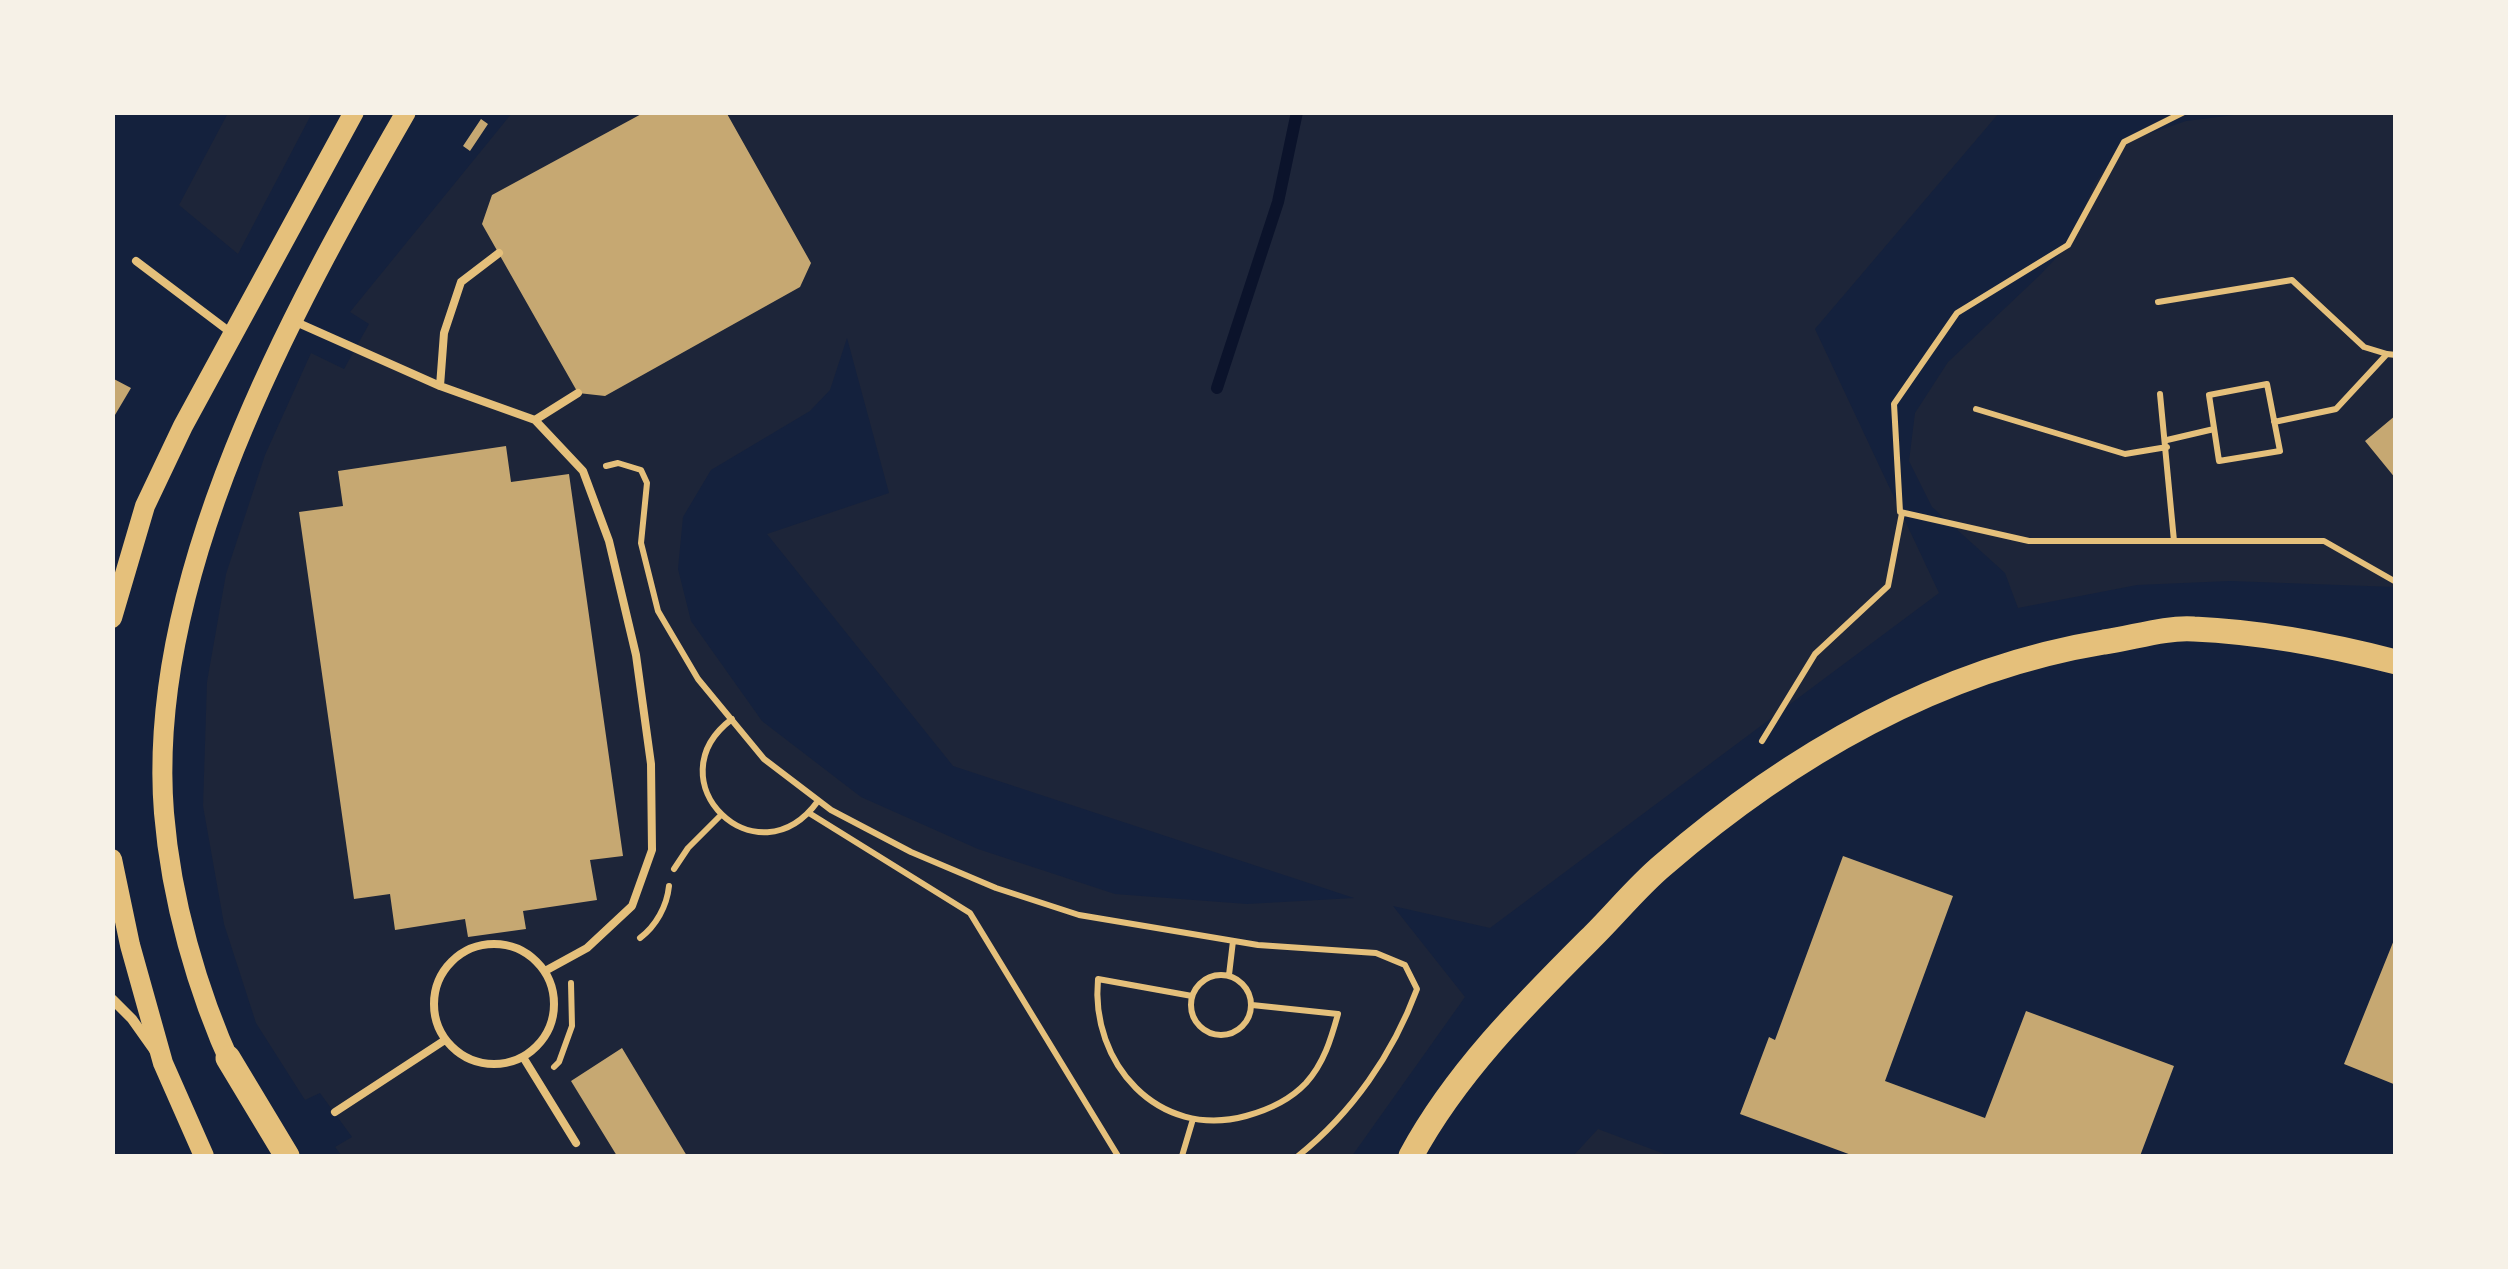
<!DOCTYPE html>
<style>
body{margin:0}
#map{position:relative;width:2508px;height:1269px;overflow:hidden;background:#14213d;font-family:"PT Serif",serif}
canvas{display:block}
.frame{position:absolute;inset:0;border:115px solid #f6f1e7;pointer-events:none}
</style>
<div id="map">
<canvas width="2508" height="1269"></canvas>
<div class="frame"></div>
</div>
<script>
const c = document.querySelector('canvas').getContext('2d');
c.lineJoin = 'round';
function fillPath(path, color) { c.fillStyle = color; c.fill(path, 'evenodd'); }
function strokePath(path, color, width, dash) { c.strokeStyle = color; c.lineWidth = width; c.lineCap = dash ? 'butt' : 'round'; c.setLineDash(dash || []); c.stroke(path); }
fillPath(new Path2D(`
 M228,113h84l-74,141 -59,-49z
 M512,113h1487l-184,216 124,264 -449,335 -97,-22 72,91 -113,159h-1010l-7,-9 17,-10 -32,-44 -15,7 -49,-77 -32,-99 -21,-118 4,-124 19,-108 39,-119 46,-102 33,16 25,-45 -19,-12zM847,338l42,155 -122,41 186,232 401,132 -107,6 -132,-10 -137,-45 -117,-52 -99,-76 -71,-100 -13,-52 5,-52 28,-47 99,-59 20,-21z
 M2250,113h145v474l-165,-6 -93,4 -119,23 -13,-35 -73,-66 -23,-46 6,-48 33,-51 93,-88 27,-29 27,-62 29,-41 62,-21z
 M1598,1129l72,27h-97z`), '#1d2539');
strokePath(new Path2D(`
 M1217,388l61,-186 19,-90`), '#0b132b', 12);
fillPath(new Path2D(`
 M645,112h81l85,151 -11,24 -195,109 -27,-3 -96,-169 10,-29z
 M481,119l7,5 -18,27 -7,-5z
 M112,378l19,10 -19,32z
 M2396,415v64l-31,-38z
 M506,446l5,36 58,-8 54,382 -33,4 7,40 -74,11 3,18 -58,8 -3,-18 -70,11 -5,-36 -36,5 -55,-387 44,-6 -5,-35z
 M1843,856l110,40 -68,185 100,37 41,-107 148,55 -34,90h-286l-114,-42 29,-77 6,3z
 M2396,935v150l-52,-21z
 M622,1048l65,108h-70l-46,-75z`), '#c6a872');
strokePath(new Path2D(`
 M2184,112l-60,30 -56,103 -111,68 -63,91 6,108 129,29h295l72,41
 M2158,302l134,-22 72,67 23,7
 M2267,384l13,67 -61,10 -10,-66z
 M2160,394l14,147
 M1976,409l149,45 42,-7
 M2274,422l62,-13 51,-55 9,1
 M2167,440l47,-11
 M606,466l12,-3 23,7 6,13 -6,60 17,68 40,68 66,80 67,51 80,42 85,36 83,27 179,30 118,8 29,12 12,24c-24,65 -65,124 -119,167
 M732,719c-81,61 25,166 86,82
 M1762,741l53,-87 73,-68 14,-73
 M809,813l161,100 148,243
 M674,869l14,-21 33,-33
 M640,938c16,-12 27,-32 29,-52
 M1191 1005a30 30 0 1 1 60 0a30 30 0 1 1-60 0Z
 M1229,975l4,-34
 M1192,996l-94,-17c-8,84 60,161 148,137 22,-6 44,-16 60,-33 18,-20 25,-44 32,-69l-86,-9
 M554,1067l5,-5 13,-36 -1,-43
 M1182,1156l11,-37`), '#e5c07b', 6);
strokePath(new Path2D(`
 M136,261l94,71
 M296,322l144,64 95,34 48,51 26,70 27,114 15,109 1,86 -20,56 -45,42 -42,23
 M440,386l4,-53 17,-51 38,-29
 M535,420l43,-27
 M434 1004a60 60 0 1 1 120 0a60 60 0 1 1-120 0Z
 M523,1057l53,86
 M335,1112l110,-72`), '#e5c07b', 8);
strokePath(new Path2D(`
 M112,999l20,20 22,31`), '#e5c07b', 10);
strokePath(new Path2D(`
 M112,618l33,-112 38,-80 171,-314
 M112,859l18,86 33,118 41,93
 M233,1069c-36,-78 -62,-170 -69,-256 -19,-237 127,-501 242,-701`), '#e5c07b', 20);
strokePath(new Path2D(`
 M228,1058l59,98
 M1411,1156c45,-84 116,-154 183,-221 23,-23 44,-49 69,-70 126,-109 276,-196 441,-223 29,-4 61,-15 90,-13 68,3 136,16 202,33`), '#e5c07b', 25);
</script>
